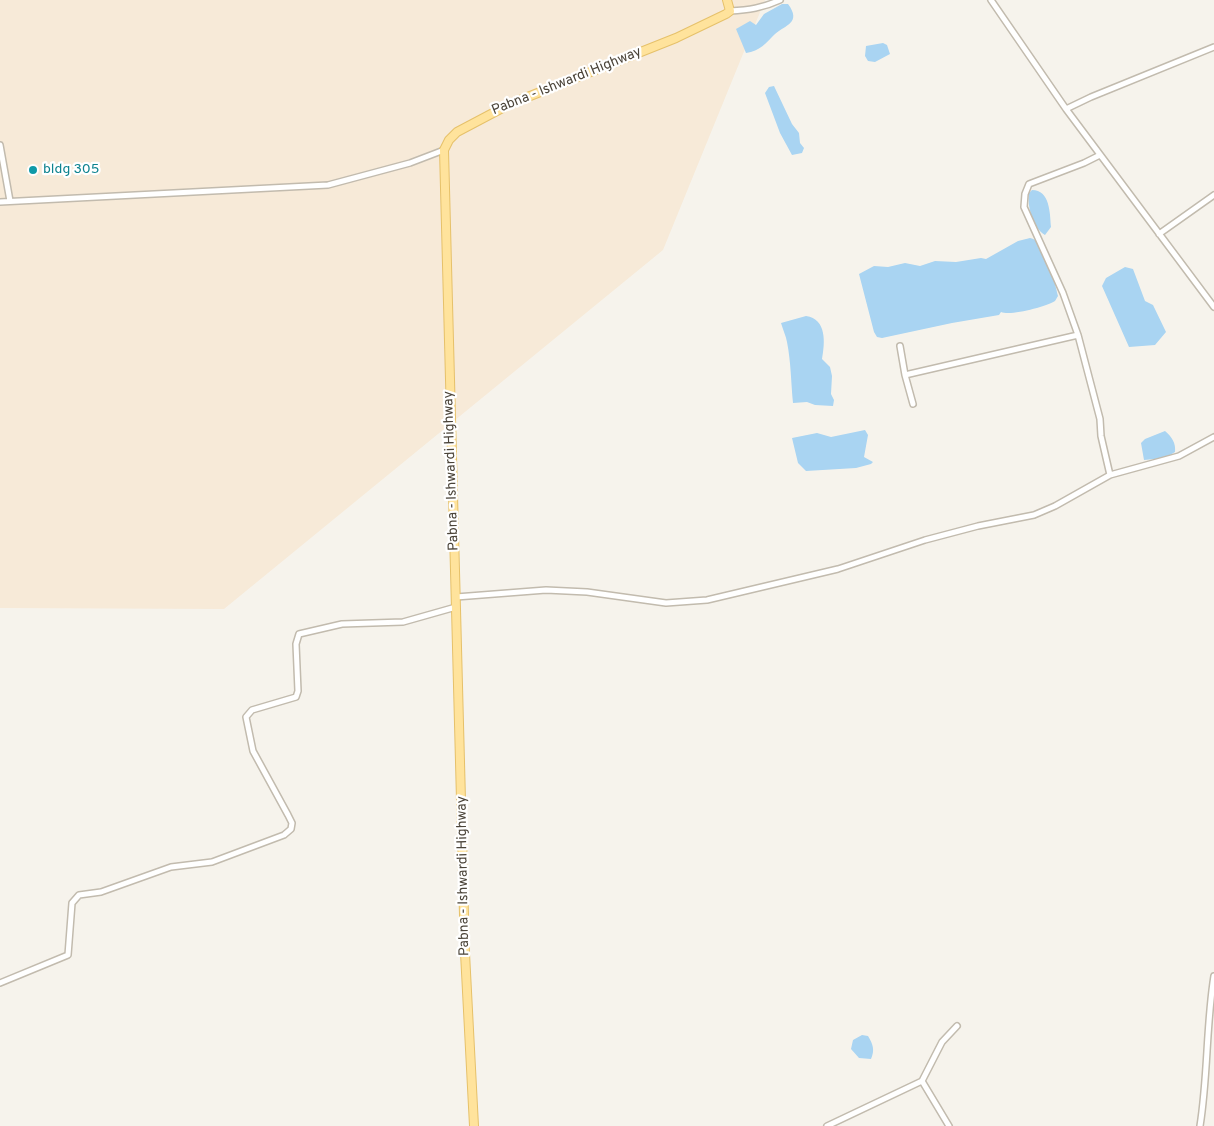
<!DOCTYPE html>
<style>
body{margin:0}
canvas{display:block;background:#f6f3ec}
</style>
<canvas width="1214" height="1126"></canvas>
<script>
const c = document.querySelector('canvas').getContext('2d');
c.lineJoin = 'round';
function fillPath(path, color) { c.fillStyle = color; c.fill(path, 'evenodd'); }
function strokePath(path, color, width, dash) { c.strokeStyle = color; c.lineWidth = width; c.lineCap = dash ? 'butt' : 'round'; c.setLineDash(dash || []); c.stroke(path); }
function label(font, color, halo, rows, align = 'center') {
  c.font = font + ' Overpass,sans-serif'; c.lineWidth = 4.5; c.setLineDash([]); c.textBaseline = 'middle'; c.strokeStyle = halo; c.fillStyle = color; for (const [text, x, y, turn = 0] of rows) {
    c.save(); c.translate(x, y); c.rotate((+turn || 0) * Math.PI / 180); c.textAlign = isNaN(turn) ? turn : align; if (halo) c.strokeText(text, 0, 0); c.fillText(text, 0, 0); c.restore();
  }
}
fillPath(new Path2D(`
 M0,0h765l-102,250 -439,359 -224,-1z`), '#f7ead8');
fillPath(new Path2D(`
 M782,4h6c14,19 -3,21 -13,30 -9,9 -15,17 -29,19l-10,-24 14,-8 6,4 8,-11z
 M883,43l4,2 3,9 -15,8 -7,-1 -3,-5 1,-10z
 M774,86l18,38 7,9 1,10 4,5 -2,5 -10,2 -12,-22 -15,-40 4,-6z
 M1032,190c18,0 18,23 19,37l-6,8c-12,-7 -18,-28 -16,-42z
 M1030,238c15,1 25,45 28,58l-3,5c-10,6 -44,15 -54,11l-2,3 -47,8 -70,15 -5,-1 -3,-5 -15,-58 15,-8 14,1 17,-4 15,3 15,-5 21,1 25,-4 5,1 32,-18z
 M1125,267l8,2 12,32 8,4 13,27 -11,13 -26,2 -27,-61 4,-8z
 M806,316c21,3 19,27 16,43l8,8 2,9 -1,18 3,6 -1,6 -18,-1 -8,-3 -14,1c-2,-20 -2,-41 -6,-61 -1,-6 -4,-12 -6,-19z
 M865,430l3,5 -4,22 9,5 -2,2 -15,4 -50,3 -8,-8 -6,-25 25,-5 14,4z
 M1165,431c7,6 11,12 10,21l-10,6 -21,2 -3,-17 4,-4z
 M862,1035l6,1c5,8 7,14 3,23l-12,-1 -8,-9 2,-9z`), '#a9d4f2');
const street = new Path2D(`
 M991,0l75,109 148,198
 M730,11c18,-1 33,-3 50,-11
 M1066,109l25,-12 123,-50
 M0,145l10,56
 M1100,155l-16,8 -55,21 -4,10 -1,13 39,86 15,42 22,84 1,17 9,39
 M0,202l328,-17 82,-22 34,-13
 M1159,234l55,-39
 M900,346l5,29
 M913,404l-8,-29 173,-40
 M456,597l90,-7 41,2 79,11 41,-3 131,-31 87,-29 53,-14 56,-11 21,-9 55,-31 69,-19 35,-19
 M0,983l68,-28 4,-52 7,-8 22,-3 70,-25 41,-5 72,-27 7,-6 1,-6 -4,-8 -35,-64 -7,-34 6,-7 44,-13 2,-6 -2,-47 3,-10 43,-10 61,-2 53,-15
 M922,1081l27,45
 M827,1126l95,-45 20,-39 15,-16
 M1200,1126c8,-50 6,-100 14,-150`);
const primary = new Path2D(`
 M474,1126l-9,-173 -21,-803 5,-10 8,-8 53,-28 166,-66 50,-24 4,-3 -3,-11`);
strokePath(street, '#c2bbae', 8);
strokePath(primary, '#e6c16a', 10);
strokePath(street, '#fff', 5);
strokePath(primary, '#ffe39c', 8);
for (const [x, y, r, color] of [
 [33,170,5,"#0f9aa8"]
]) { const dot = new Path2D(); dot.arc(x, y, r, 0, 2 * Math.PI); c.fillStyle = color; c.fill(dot); strokePath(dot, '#fff', 2); }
label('14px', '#4b4439', '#fff', [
 ["Pabna - Ishwardi Highway",567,82,-22],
 ["Pabna - Ishwardi Highway",452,471,-92],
 ["Pabna - Ishwardi Highway",464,876,-91]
]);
label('14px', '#0d838f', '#fff', [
 ["bldg 305",43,170]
], 'left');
</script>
